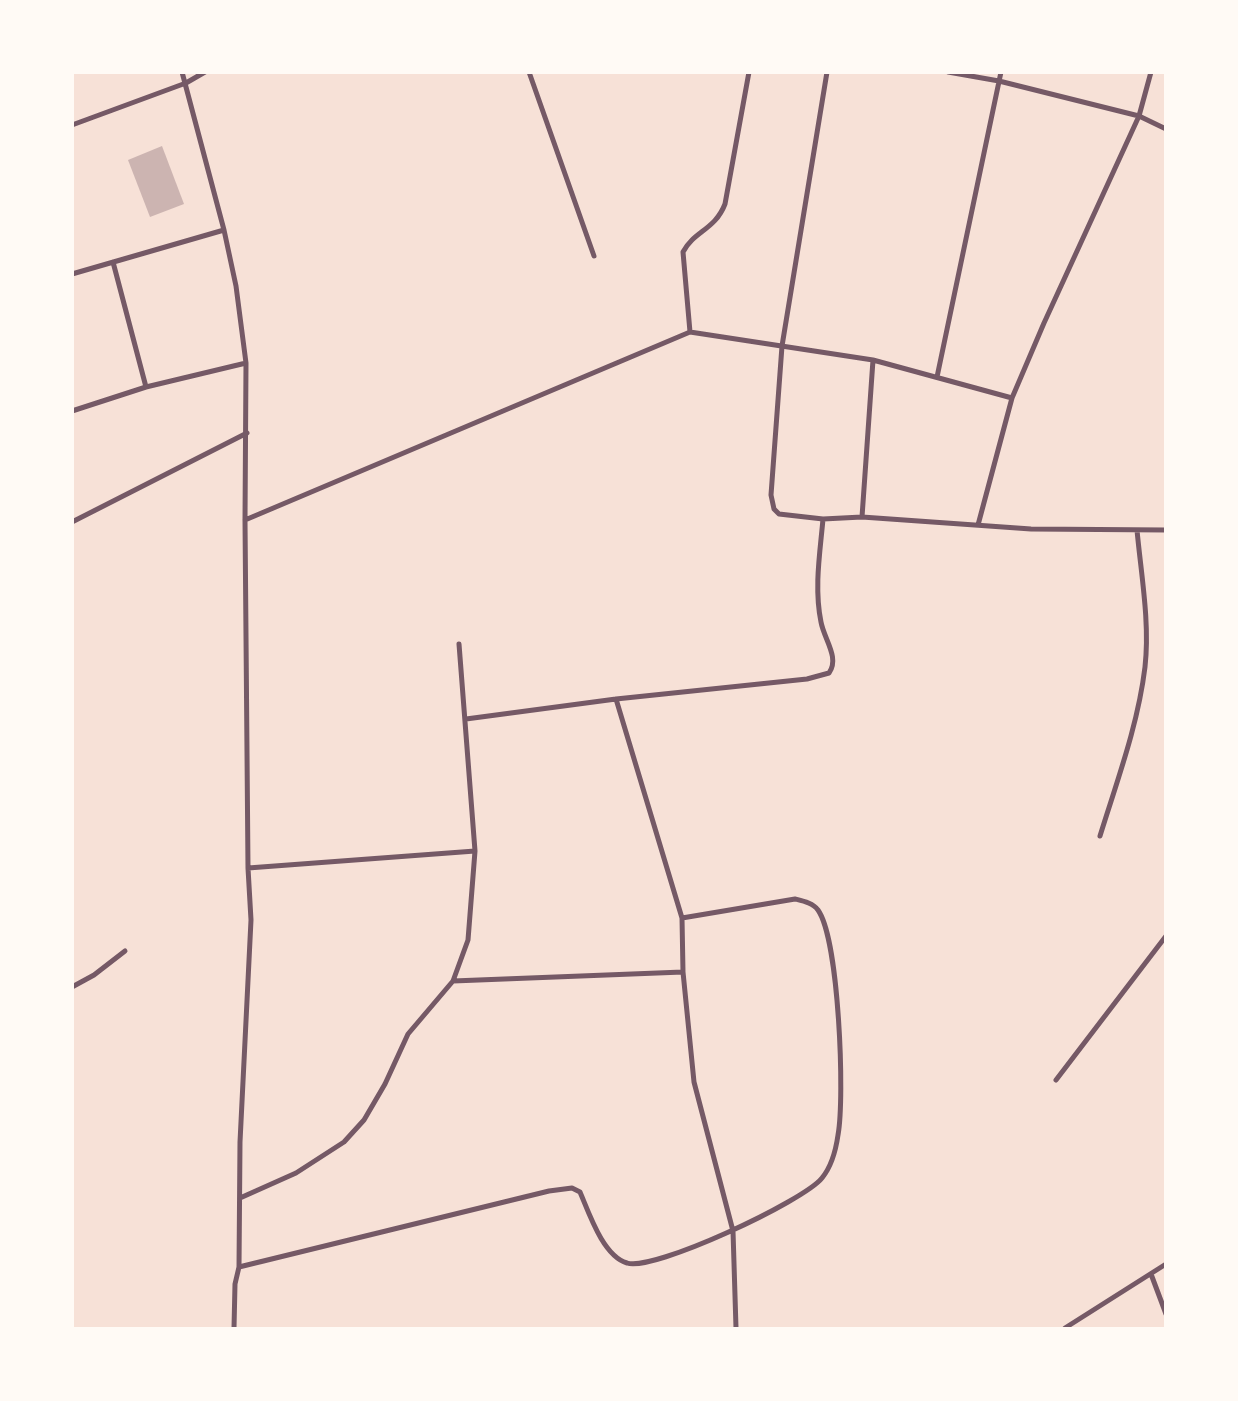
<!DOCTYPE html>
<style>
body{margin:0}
#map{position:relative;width:1238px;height:1401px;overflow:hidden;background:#f7e1d7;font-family:"Titillium Web",sans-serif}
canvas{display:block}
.frame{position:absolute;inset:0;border:74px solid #fffaf5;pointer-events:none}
</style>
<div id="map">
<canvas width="1238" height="1401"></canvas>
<div class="frame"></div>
</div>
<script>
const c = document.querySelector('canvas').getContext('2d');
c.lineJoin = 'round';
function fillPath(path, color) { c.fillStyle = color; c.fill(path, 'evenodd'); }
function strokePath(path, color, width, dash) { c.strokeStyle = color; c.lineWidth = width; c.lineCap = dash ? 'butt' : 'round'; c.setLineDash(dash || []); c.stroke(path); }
fillPath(new Path2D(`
 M162,146l22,58 -34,13 -22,-57z`), '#ccb4b1');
strokePath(new Path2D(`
 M182,72l42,158 12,56 10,77 -1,157 3,348 3,52 -11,222 -1,125 -4,17 -1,44
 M529,72l65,184
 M827,72l-45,274 -11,149 3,14 5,5 44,5 39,-2 169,12 135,1
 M948,72l51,9 140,35 27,13
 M72,125l114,-42 19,-11
 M113,262l33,125
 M72,274l152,-44
 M690,332l-7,-80c11,-21 32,-22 42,-48l24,-132
 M937,377l64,-305
 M72,411l74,-24 100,-24
 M862,517l11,-157
 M245,520l445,-188 183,28 139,38 32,-75 95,-207 12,-44
 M72,522l175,-89
 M978,525l34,-127
 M616,699l66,219
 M466,719l150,-20 191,-20 22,-6c11,-15 -5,-34 -8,-51 -7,-34 -1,-69 2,-103
 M1100,836c17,-55 38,-111 45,-169 5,-45 -4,-93 -8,-137
 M248,868l227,-17
 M453,981l230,-9
 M72,987l22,-12 31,-24
 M1056,1080l110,-144
 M240,1198l56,-25 48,-31 20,-22 21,-36 23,-50 45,-53 15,-41 7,-89 -16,-207
 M239,1267l310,-76 23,-3 8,4c9,21 23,64 47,71 26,9 177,-62 195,-85 9,-11 14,-29 16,-43 7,-38 1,-195 -20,-225 -5,-7 -15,-9 -23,-11l-113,19 1,54 11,110 39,149 3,97
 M1151,1274l15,40
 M1065,1328l101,-64`), '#755966', 5);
</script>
